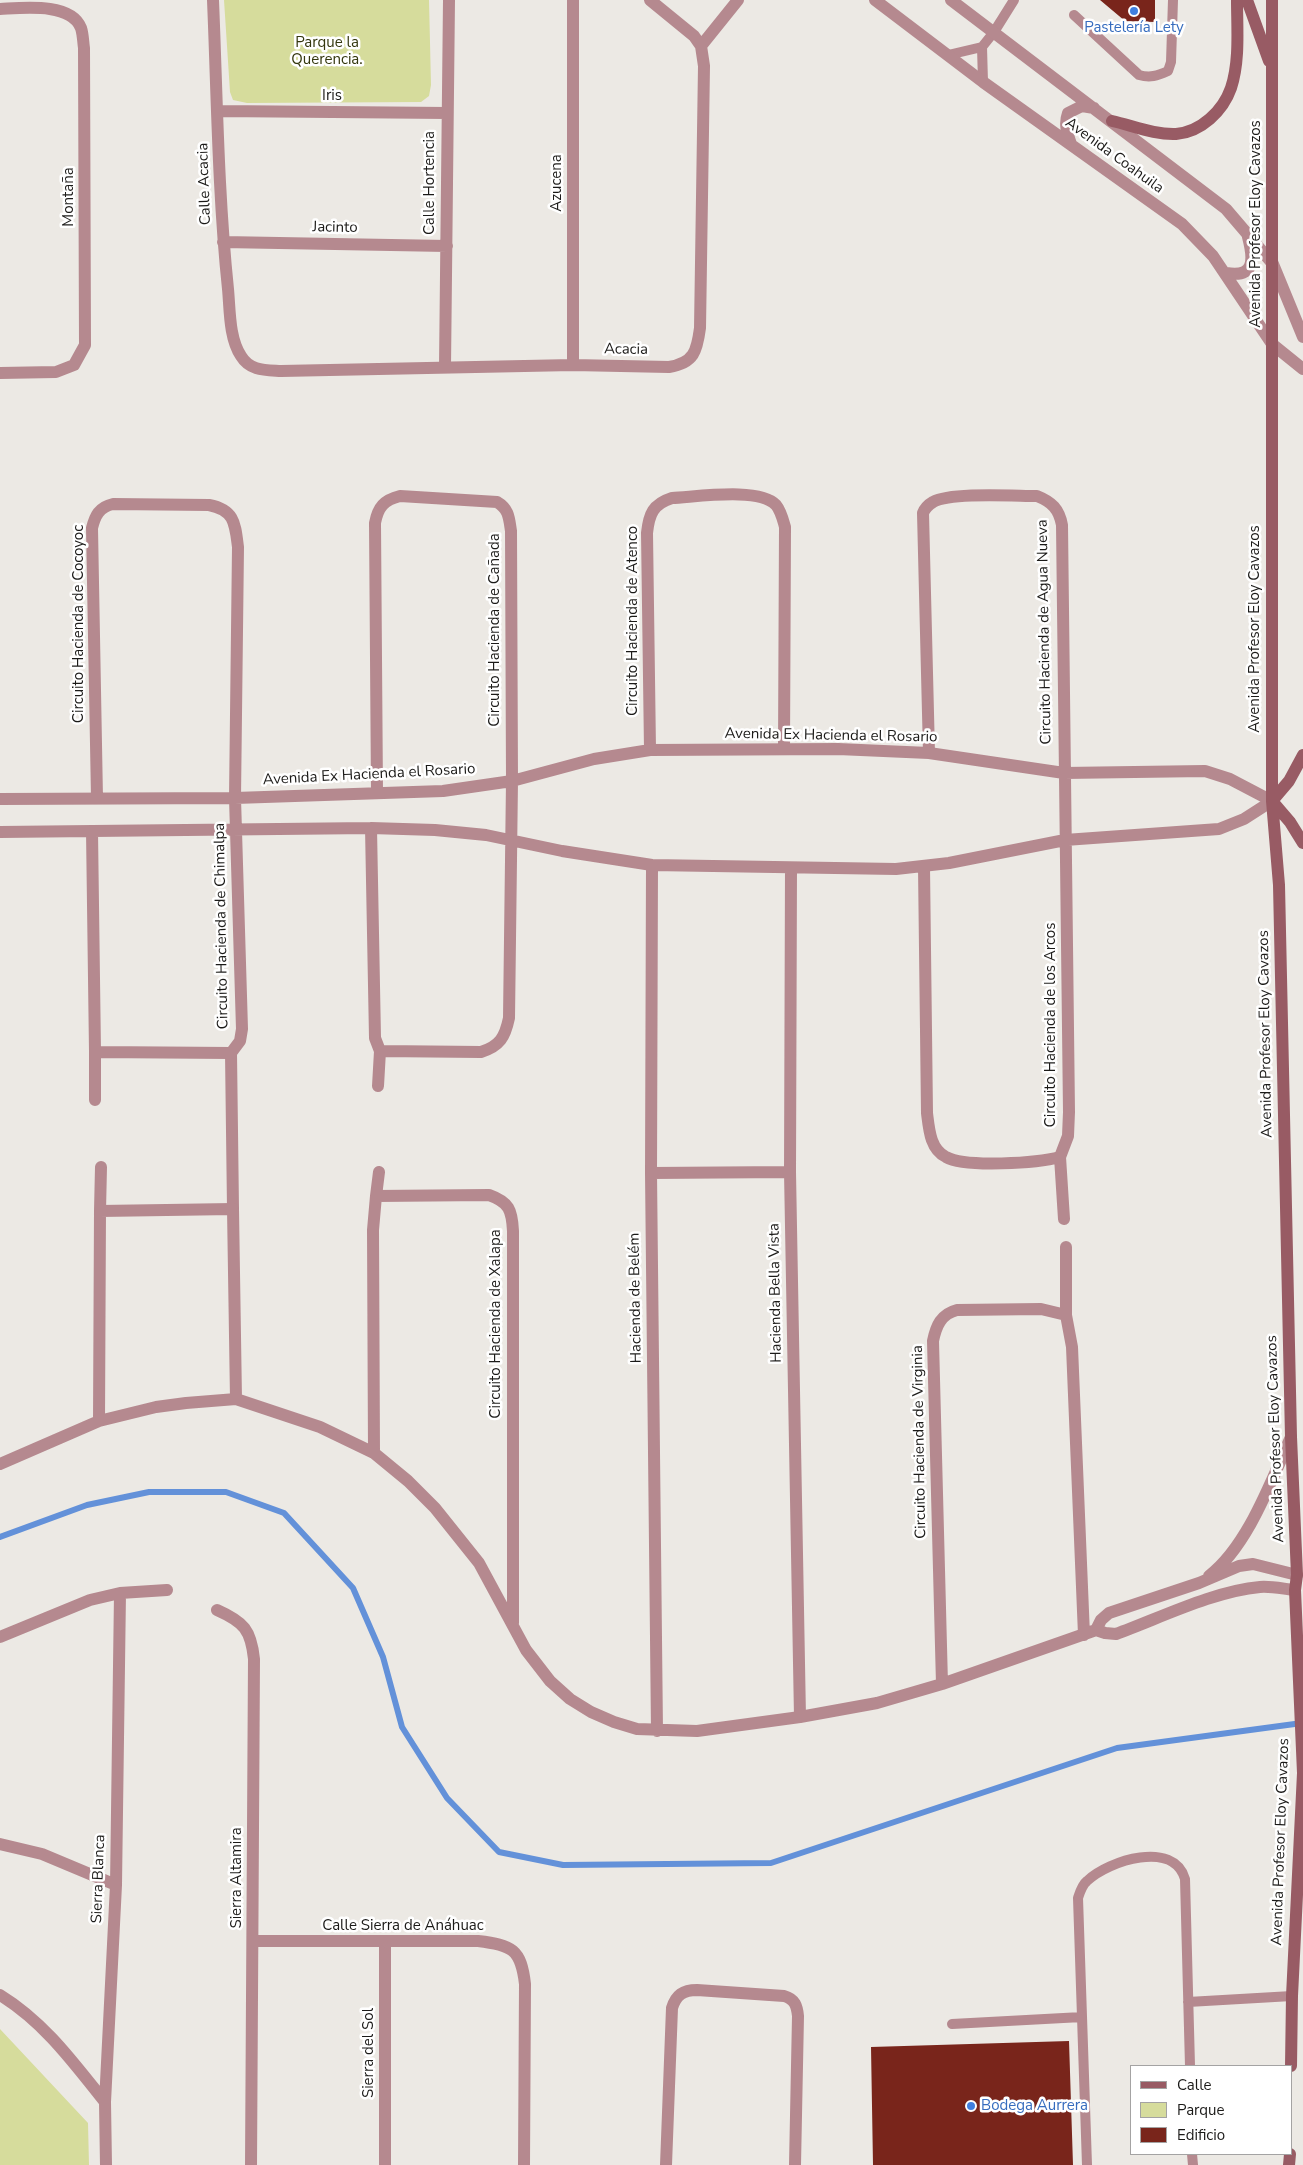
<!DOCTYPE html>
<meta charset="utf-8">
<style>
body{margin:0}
#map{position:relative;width:1303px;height:2165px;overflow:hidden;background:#ece9e4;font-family:"Nunito Sans",sans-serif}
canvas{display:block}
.legend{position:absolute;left:1130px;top:2065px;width:162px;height:90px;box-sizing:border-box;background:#fff;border:1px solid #a4a3a3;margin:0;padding:6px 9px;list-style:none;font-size:15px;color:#1b1a18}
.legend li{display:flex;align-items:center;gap:10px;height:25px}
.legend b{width:25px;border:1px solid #a4a3a3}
</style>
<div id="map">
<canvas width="1303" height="2165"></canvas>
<ul class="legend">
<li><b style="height:6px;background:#985b64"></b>Calle</li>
<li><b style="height:14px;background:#d6dc9c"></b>Parque</li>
<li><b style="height:14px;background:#79251b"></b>Edificio</li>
</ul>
</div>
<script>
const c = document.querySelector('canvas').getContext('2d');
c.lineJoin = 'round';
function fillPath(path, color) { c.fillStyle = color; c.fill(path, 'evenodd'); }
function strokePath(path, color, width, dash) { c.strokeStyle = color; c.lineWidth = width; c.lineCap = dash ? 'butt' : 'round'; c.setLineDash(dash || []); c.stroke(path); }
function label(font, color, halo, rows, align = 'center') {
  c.font = font + ' "Nunito Sans",sans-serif'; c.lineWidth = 5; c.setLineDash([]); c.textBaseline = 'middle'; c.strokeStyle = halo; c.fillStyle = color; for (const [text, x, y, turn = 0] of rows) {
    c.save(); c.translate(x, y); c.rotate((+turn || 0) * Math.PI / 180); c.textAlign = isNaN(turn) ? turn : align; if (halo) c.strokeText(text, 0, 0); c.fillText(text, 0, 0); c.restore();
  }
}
fillPath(new Path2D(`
 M224,0h205l2,85 -2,11 -8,6 -174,1 -14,-3 -3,-8z
 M0,2029l88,94 1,42h-89z`), '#d6dc9c');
strokePath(new Path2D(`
 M0,1537l87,-32 62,-13h77l58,21 69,75 30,69 19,70 45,71 52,54 64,13 208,-2 346,-115 185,-25`), '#6391d9', 6);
fillPath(new Path2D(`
 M1100,0h55v22l-30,-1z
 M1069,2041l4,124h-200l-2,-118z`), '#79251b');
strokePath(new Path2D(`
 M1074,15l65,60c11,3 18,1 29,-4l3,-9 2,-62
 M982,47l1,35
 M948,55l34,-8 12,-15 20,-32
 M1188,2002l104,-6
 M952,2024l130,-7
 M1192,2154l1,11
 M1087,2165l-9,-267c2,-6 4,-13 9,-17 22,-21 87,-41 98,-2l5,187`), '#b5898f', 10);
strokePath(new Path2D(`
 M231,1053l2,156`), '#b5898f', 12);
strokePath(new Path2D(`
 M213,0c4,96 5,193 15,289 2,21 1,49 13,67 9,15 24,14 40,15l292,-6 96,2c25,-4 28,-16 31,-39l4,-262 -3,-20 -7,-10 -44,-36
 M0,9c22,-1 71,-7 81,19 2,6 2,13 3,20l1,297 -11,20 -18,7 -56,1
 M701,46l37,-46
 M218,111l229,2
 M223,242l224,4
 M573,365v-365
 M445,367l4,-367
 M650,750l-3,-217c2,-19 6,-29 25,-35 24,-1 88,-11 104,7 5,6 7,15 9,22l-1,222
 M0,799l235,-1 208,-7 69,-10 82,-22 56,-9 188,-1 91,4 135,20 141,-2 25,8 42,22 -28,18 -25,10 -154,11 -116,23 -53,6 -244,-4 -90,-14 -76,-16 -51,-5 -64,-2 -371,4
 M371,828l4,210 5,13 101,1c19,-6 24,-15 28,-34l3,-237 -1,-250c-2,-13 -2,-22 -14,-29l-97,-6c-16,4 -22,11 -25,27l2,270
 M92,831l3,221 136,1 9,-12 2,-12 -7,-231 3,-251c-3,-23 -3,-37 -29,-42l-96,-1c-14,3 -18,12 -21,24l5,270
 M652,865l-1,308 6,558
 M924,867l3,246c2,16 3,36 19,44 19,11 92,6 114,0l8,-21 1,-24 -7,-587c-3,-16 -10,-23 -25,-29 -23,0 -86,-4 -104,6 -5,3 -8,6 -10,11l6,240
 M791,868l-1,304 10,545
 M378,1086l2,-35
 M95,1100v-48
 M1060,1157l4,62
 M651,1173l139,-1
 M376,1196l3,-24
 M100,1211l1,-44
 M1066,1247v68
 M99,1421l1,-210 133,-2 3,190
 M374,1453l-1,-223 3,-34 113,-1c20,7 23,15 24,36v392
 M0,1464l99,-43 57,-14 30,-4 50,-4 84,28 54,26 34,28 27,27 44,55 47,87 24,31 20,18 21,13 23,10 23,7 60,2 103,-14 77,-14 65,-19 154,-54 9,3 11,1c44,-16 98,-43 144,-47 11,-1 24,2 35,3
 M1209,1576c39,-30 62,-95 82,-139
 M217,1610c27,12 34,20 37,49l-3,506
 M1096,1630l5,-10 8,-7 90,-30 40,-17 14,-2 44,11
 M0,1637l90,-37 30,-7 47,-3
 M942,1684l-9,-343c3,-15 8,-27 24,-31l84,-1 25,6 6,32 12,288
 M0,1844l42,10 74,31
 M253,1941h225c34,4 43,8 47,43l-1,181
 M0,1995c44,27 73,67 105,107
 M106,2165l-1,-63 11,-217 4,-292
 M385,2165v-223
 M666,2165l6,-157c4,-13 11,-18 25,-18l87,6c11,3 13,10 14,20l-3,149`), '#b5898f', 12);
strokePath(new Path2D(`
 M875,0l108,82 199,142 31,32 59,88 31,25
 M951,0l275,209 47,55 30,73
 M1071,144c-4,-11 -7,-20 -3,-31l14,-7 12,2
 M1226,273c29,5 28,-13 22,-36`), '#b5898f', 12);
strokePath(new Path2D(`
 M1247,0l22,61
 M1272,0v801l7,84 12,552 6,138 -2,15 8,183 -11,223 -1,70
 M1112,121c19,4 43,14 64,13 25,-2 47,-23 55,-46 9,-27 6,-60 6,-88
 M1272,801l17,-20 14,-26
 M1272,801l18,21 13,21
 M1289,2165l1,-11`), '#985b64', 12);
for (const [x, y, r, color] of [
 [1134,11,5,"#3f7fe0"],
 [971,2106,5,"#3f7fe0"]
]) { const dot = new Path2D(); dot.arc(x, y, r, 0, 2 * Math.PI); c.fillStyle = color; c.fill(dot); strokePath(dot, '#fff', 2); }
label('15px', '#366cbe', '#fff', [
 ["Pastelería Lety",1134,28],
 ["Bodega Aurrera",981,2106,"left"]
]);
label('15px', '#34370e', '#fff', [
 ["Parque la",327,43],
 ["Querencia.",327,60]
]);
label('15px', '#1b1a18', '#fff', [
 ["Iris",332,96],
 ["Avenida Coahuila",1114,156,36],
 ["Calle Hortencia",430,183,-90],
 ["Azucena",557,183,-90],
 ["Calle Acacia",205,184,-92],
 ["Montaña",69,197,-90],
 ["Avenida Profesor Eloy Cavazos",1256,224,-90],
 ["Jacinto",335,228,1],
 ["Acacia",626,350,1],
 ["Circuito Hacienda de Atenco",633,621,-90],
 ["Circuito Hacienda de Cocoyoc",79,624,-90],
 ["Avenida Profesor Eloy Cavazos",1255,629,-90],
 ["Circuito Hacienda de Cañada",495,630,-90],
 ["Circuito Hacienda de Agua Nueva",1045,632,-91],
 ["Avenida Ex Hacienda el Rosario",831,736,1],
 ["Avenida Ex Hacienda el Rosario",369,775,-3],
 ["Circuito Hacienda de Chimalpa",222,926,-91],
 ["Circuito Hacienda de los Arcos",1051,1025,-90],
 ["Avenida Profesor Eloy Cavazos",1266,1034,-91],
 ["Hacienda Bella Vista",776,1293,-91],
 ["Hacienda de Belém",636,1298,-91],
 ["Circuito Hacienda de Xalapa",496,1324,-90],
 ["Avenida Profesor Eloy Cavazos",1276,1439,-92],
 ["Circuito Hacienda de Virginia",920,1442,-91],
 ["Avenida Profesor Eloy Cavazos",1281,1842,-88],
 ["Sierra Altamira",237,1878,-90],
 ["Sierra Blanca",99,1879,-88],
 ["Calle Sierra de Anáhuac",403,1926],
 ["Sierra del Sol",369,2053,-90]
]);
</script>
